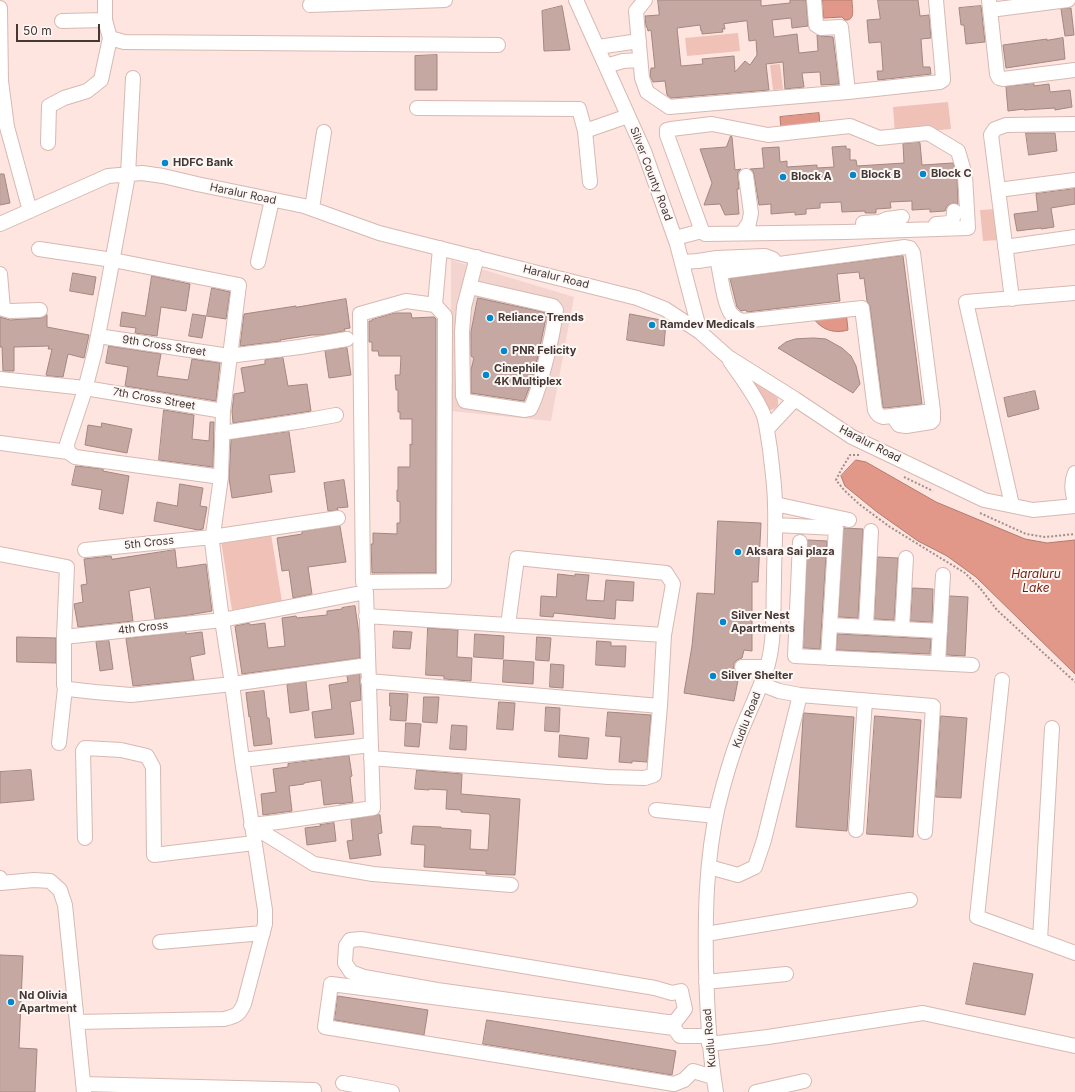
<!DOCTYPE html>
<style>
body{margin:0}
#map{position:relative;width:1075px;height:1092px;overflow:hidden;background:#fee5df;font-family:Inter,sans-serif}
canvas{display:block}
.scale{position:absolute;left:16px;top:24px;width:84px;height:18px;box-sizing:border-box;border:2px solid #443835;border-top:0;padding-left:5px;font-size:12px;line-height:14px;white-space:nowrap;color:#443835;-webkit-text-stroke:3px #fdf7f5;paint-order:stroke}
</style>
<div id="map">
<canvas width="1075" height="1092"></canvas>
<div class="scale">50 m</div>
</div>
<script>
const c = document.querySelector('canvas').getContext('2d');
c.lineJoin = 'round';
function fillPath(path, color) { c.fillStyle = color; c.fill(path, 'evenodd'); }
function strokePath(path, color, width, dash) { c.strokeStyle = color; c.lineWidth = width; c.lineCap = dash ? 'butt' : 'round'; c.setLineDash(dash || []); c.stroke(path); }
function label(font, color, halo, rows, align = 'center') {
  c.font = font + ' Inter,sans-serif'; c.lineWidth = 4; c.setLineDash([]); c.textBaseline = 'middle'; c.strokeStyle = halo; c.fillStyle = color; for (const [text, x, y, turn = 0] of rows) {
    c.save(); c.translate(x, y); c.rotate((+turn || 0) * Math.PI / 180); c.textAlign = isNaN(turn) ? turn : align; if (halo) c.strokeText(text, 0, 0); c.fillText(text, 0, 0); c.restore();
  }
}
fillPath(new Path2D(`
 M451,260l123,37 -23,124 -100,-10z`), '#f4d4ce');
fillPath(new Path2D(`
 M738,33l2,18 -53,5 -2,-18z
 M780,64l3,25 -10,1 -3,-25z
 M948,102l3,27 -56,5 -2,-27z
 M996,209l3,31 -16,1 -3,-31z
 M750,377l28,21v8l-4,3 -3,1 -5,-2z
 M271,534l11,68 -50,8 -11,-69z`), '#f0c1b7');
const water = new Path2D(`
 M823,0h29c0,8 4,21 -7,20l-3,-3 -18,1z
 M819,113l1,14 -39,3 -1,-13z
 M846,311l2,19c-14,4 -26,0 -35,-12z
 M856,460l10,2 70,40 89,37 22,4 28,-3v134l-99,-97 -29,-21 -29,-15 -41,-29 -32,-26 -4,-10z`);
fillPath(water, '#e19888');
strokePath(water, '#b27b6f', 1);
const building = new Path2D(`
 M658,0h103v6l29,-3v-3h16l2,26 -16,2 -1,-10 -19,2 2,17 23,-3 2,19 19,-2 -1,-16 4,1 12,1 6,47 -18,1 -1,-13 -18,1 2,14 -19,2 -2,-27 -17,2 3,26 -98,8 -4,-3 -2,-14 -12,1 -3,-6 1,-8h4l-4,-38 -3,1 -1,-4h-1l-1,-11 14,-1zM747,21l2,20 7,-1 1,15 -7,10 -5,-4 -10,11 -1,-16 -32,3 1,5 -22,2 -4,-38 23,-3 1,6h1v3l21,-2 -1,-3h3l-1,-5z
 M878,0h40l2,16 9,-1 2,23 -10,1 2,28h7l1,7 -53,6 -1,-9h6l-2,-29 -12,1 -2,-23 13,-1z
 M562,6l8,44 -26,1 -2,-40z
 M981,6l4,36 -19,2 -2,-19h-3l-2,-17z
 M1069,8h2l3,27 -9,1 -4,-27z
 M1063,38l2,21 -59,9 -3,-23 44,-6v1z
 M437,55v35h-22v-34z
 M1034,84v2l15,-2 1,8 20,-2 2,17 -17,3v-2l-31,2v-1l-16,2 -2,-24z
 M1026,133h29l2,18 -28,4z
 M731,136l1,1 3,33 6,-1 -3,3v5l1,12h-2l2,25 -14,1 -5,-11 -16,1 8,-22 -12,-34 26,-2z
 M920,143l2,22 31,-2 4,13 1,28 -4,-1 -4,1 -3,2 -2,5 -15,1v-3l-18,1v-9l-22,1 1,6 -15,1v4h-11v-2l-23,1 -1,-10 -21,1v5l-14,1v5l-11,1v-3l-24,2v-10l-12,1 -5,-30 -1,-4 -3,-2 14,-1 -2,-20 17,-1 1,15 7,-1v6l30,-2v3l17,-1 -2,-20 14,-1v3h4v11h6l1,6 47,-3 -1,-19z
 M0,174h4l6,29 -10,2z
 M1075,189v15l-24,4 3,19 -13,2v-1l-24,3 -3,-17 24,-3 -2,-17z
 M903,256l19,148 -38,4 -1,-1 -13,-100 -3,-6 -3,-23 -4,1 -1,-7 -22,2 3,27 -93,11 -1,-2 -5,1 -4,-4 -7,-28z
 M73,273l23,4 -3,18 -23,-4z
 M152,276l38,8 -4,27 -25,-4 -4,29 -22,-3 1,-5 -16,-2 2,-14 23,4z
 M212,288l18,4 -4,27 -19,-3z
 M478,298l69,15 -9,43 -7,27 -7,18 -53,-8v-23l3,-12 -3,-2v-24z
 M346,299l4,29 -6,1 1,2 -23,4h-10l-32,5 1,1 -41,5 4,-32 52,-8v1z
 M395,313h16l1,5 22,-1 2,2v254h-64l-1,-29h2v-11l24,1v-11h3v-21l-3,-1v-11h1v-23h12v-23l2,1v-26h-12v-7h-2v-22h-2l-1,-15h5l1,-19h-22l-1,-5h-6v-9h-3v-21h3v-1z
 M193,314l13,2 -4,22 -13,-2z
 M630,314l36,7 -2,25 -37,-6z
 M47,315v12l42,8 -5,23 -16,-4 -5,23 -14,-1 -3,-1 6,-26h-4l1,-3 -35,1v24h-11l-1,-24h-2v-30l10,3 30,-2 4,-1z
 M814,338l12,1 16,9 9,8 5,10 4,18 -7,9 -75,-45 8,-6 9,-3z
 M109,346l52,8 -4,22 31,4 4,-21 28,4 -4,38 -91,-15 3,-19 -22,-4z
 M347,348l4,27 -22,3 -4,-27z
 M283,358l5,28 19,-2 4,27 -78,12 -1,-12 2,-17 11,-2 -4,-24 24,-4v-4z
 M1035,391l4,18 -31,8 -4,-19z
 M164,410l30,5 -2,24 17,2 1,-19h4l-1,45 -54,-7z
 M102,423l30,6 -5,24 -42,-8 3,-20 13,2z
 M289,432l6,40 -26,3 3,17 -40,6 -3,-20 2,-38z
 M76,466l27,3v2l26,5 -6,38 -24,-5 3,-19 -30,-5z
 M344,480l4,27 -11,1 1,2 -10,1 -4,-28z
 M180,484l23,4 -3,18 7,1 -4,22 -5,1 -44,-9 3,-19 20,4z
 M718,521l43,2 -3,59h-6v69l-8,-1 -2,8 -5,2 -3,3v8l5,4 -5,26 -50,-8 8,-47 5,-53 17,1z
 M340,526l6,36 -38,5 4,27 -19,4 -4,-28 -7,1 -5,-33 25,-4v-2z
 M844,528l19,1 -5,89 -19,-1z
 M808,540l19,1 -7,108 -16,-1z
 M175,550l2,18 29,-4 6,47 -29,5 -28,3 -5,-32 -21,4 4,30 -55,6 -4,-23 9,-2 -2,-17 6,-1 -3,-25 27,-3 1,3z
 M878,557l20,1 -4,62 -19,-1z
 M558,574l17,2v-2l14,1 -3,25 18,1 2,-21 28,2 -1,19 -17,-1 -1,19 -61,-6 -1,4 -13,-1 1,-20 15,1z
 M913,588l20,1 -1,33 -21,-1z
 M950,596l18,1 -3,59 -18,-1z
 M355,606l4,28 1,24 -118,16 -7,-48 14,-3 1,2 15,-2 3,25 17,-2 -3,-28 14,-2 1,2 30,-3v-4l15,-2v-1z
 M428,628l30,2 -1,27 15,1 -1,23 -27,-2v-3l-18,-1z
 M394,631l18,1 -2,17 -17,-1z
 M186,632v2l16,-2 3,22 -15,3 4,23 -61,6 -7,-47z
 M475,634l29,2 -1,23 -29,-2z
 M838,634l93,5 -1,15 -93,-4z
 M17,637l39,1v25l-39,-1z
 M537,637l14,1 -2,23 -13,-1z
 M109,641l4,28 -13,2 -4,-29z
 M597,641l14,1v4h15l-1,21 -29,-2z
 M504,660l30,2 -1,22 -30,-2z
 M551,664l13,1 -1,23 -13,-1z
 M360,675v6l1,19 -11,2 4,32 -39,4 -3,-26 20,-3 -3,-24 19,-3 -1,-6z
 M306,682l3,28 -19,3 -3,-28z
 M264,691l3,27h2l3,26 -18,2 -4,-30 -1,1 -3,-24z
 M390,693l18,1 -2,27 -16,-1 1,-14h-1z
 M424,697h15l-2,26 -14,-1z
 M499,702l16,1 -2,27 -16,-1z
 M546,707l14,1 -1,24 -14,-1z
 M608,712l43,3 -4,47 -15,-1v2l-13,-1 2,-25 -15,-1z
 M804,713l50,4 -7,114 -51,-4 7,-108z
 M875,716l46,4 -8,117 -46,-3z
 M941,716l26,2 -6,80 -25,-1z
 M406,723l15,1 -2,23 -14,-1z
 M452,725l15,1 -1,24 -16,-1z
 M560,735l29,3 -2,21 -28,-2z
 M349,756l3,20 -2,1 3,25 -14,2v-1l-15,2 -3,-25 -17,3v1l-15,2 3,25 -29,4 -2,-21 15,-2 -3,-23 15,-2v-3z
 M31,770l3,30 -34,3v-31z
 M417,770l45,4 -1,20 59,5 -5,76 -29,-1v-3l-62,-4 1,-22 -14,-1 2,-18 28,1v1l30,2 -1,19 18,1 2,-34 -1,-2 -28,-2v-2l-15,-1 1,-19 -18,-1v1l-14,-1z
 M380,815l2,18 -4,1 3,21 -31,4 -3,-18 6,-1 -2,-20z
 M334,823l2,18 -29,4 -2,-17 16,-2 -1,-1z
 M0,955l23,1 -4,92 18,1 -2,43h-35z
 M974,963l59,11 -8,41 -59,-11z
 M338,996l90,14 -4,25 -89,-15z
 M487,1020l189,31 -4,24 -189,-31z`);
fillPath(building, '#c5a8a1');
strokePath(building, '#a38781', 1);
const minor = new Path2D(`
 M105,0v20l5,18 14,4 374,3
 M576,0l68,151 33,93 23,88
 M645,0l-9,11 6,67 5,14 22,15 179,-15 92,-10 3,-2v-2l-7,-78
 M814,0l2,25 5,3 20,-1 7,65
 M989,0l8,74 2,4 4,1 72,-9
 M310,5l135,-5
 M0,8l1,73 6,46 23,84
 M990,10l78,-10
 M62,21l43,-1
 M598,47l41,-6
 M606,66l17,-5 17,-1
 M417,108l162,1 6,22 43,-15
 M585,131l5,51
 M48,143l1,-37 15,-8 23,-7 14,-11 9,-42
 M998,190l77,-10
 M312,208l12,-76
 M863,223l17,-1 7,-3 15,-2
 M0,224l108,-48 34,-3 21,3 34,8 107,22 75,27 258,65 28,11 35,23 28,25 67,42 57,38 132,63 49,10 42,-4
 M936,224c12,-1 18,1 18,-13
 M742,233l7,-10 2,-10 -5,-37
 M675,238l27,-7 3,3 141,-2 122,-4 -3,-53 -7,-24 -30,-18 -49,5 -29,-12 -82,9 -56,-11 -41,5 -4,1v5l35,96
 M1005,247l70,-10
 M39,249l74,11 126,25 -16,126 -2,66
 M717,258l48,-2 8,3
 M258,262l14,-62
 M682,262l16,-1 19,-3c3,13 7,48 15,57 3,3 7,5 11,6l119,-13 13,102c2,4 4,6 8,7l50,-6 -20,-158 -3,-5 -5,-1 -185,25
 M0,274l3,35 7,2 30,-1
 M470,287l83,19 3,4c-3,26 -10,51 -17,76 -3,8 -5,16 -9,23l-5,1 -60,-9 -2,-5 -1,-64 2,-25 13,-50
 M1012,299l-21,-164 4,-6 11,-4 69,-1
 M435,305l10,11 -1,265 -81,1 -3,-268 46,-13 29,4 5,-57
 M98,336l131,20 71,-9 47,-8
 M0,379l85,9 138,23
 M896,421l3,4 7,1 25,-4 2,-2v-9
 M767,429l28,-30
 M222,433l81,-12 33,-6
 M0,443l68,9
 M1075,473c-5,12 -2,19 0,31
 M775,504l74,16
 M1012,505l-46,-203 109,-9
 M775,525l61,3 -8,130
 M800,542l-5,114 177,9
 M85,550l127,-13 126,-19
 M0,554l67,13 -3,70v48l1,3 3,1 27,3 36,3 101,-11 136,-19
 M366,616l298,19
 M830,625l110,6
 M866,626l5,-95
 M902,628l4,-70
 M64,637l158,-17 144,-28 7,216 -95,14 -27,3
 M938,663l5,-88
 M742,667h25
 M1002,680l-25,237 98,36
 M368,681l292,25
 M761,684l18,7 21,4 133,11 -8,126
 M59,743l6,-55
 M371,758l237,19 37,1 9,-3 6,-69 4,-71 9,-51 -7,-11 -149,-15 -9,67
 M242,760l129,-15
 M656,810l60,6
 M251,825l63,39 59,10 138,11
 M856,830l9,-129
 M85,838l-2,-87 2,-3 36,2 26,6 6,11 1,88 100,-12
 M709,867l29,8 17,-8 9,-27 36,-145
 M0,878l1,5 33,-3 16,1 10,9 5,15 19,187
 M706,934l204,-34
 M361,939l294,49 17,5 9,-2 4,18 -10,13h-8l-230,-32 -73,-13 -13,-5 -6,-9 1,-17 4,-6z
 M1040,940l12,-212
 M160,942l103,-9
 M706,982l80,-8
 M77,1022l147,-3c12,-3 15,-4 20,-15l21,-80v-14l-23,-150 -10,-76 -10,-64 -10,-78 9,-65 -146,-20 -7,-5 -1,-8 17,-51 11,-42 14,-72 19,-104 5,-97
 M709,1036h-29l-6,-8 -343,-44 -6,43 349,57 10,-4 9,-9 20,6
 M709,1044l59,-7 155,-24 152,33
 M343,1083l49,9
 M83,1084l231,6
 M716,1092c-7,-41 -9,-82 -10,-124 -1,-54 0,-109 12,-162 6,-24 13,-49 22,-72 9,-23 21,-46 28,-70 7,-27 5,-56 6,-83 0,-25 2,-50 1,-75 0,-19 -3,-38 -5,-57 -2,-11 -3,-23 -6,-33 -6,-17 -23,-39 -34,-55
 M756,1092l48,-11`);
strokePath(minor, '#d6b9b2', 16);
strokePath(new Path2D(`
 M859,455h-9l-9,15 -5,10 8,10 15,14 31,23 75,46 15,15 17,22 78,72
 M904,477l29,14
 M980,513l46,21 19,3 30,-3`), '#a28f8b', 2, [2, 2]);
strokePath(minor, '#fff', 14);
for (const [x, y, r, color] of [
 [165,163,4,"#0087ce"],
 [923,174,4,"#0087ce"],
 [853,175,4,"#0087ce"],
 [783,177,4,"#0087ce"],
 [490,318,4,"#0087ce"],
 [652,325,4,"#0087ce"],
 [504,351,4,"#0087ce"],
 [486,375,4,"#0087ce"],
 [738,552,4,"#0087ce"],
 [723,622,4,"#0087ce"],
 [713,676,4,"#0087ce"],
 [11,1002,4,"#0087ce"]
]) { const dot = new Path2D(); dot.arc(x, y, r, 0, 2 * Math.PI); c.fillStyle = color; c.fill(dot); strokePath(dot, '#fdf7f5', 1.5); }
label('bold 11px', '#443835', '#fdf7f5', [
 ["HDFC Bank",173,163],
 ["Block C",931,174],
 ["Block B",861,175],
 ["Block A",791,177],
 ["Reliance Trends",498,318],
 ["Ramdev Medicals",660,325],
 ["PNR Felicity",512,351],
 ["Cinephile",494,369],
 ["4K Multiplex",494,382],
 ["Aksara Sai plaza",746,552],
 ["Silver Nest",731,616],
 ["Apartments",731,629],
 ["Silver Shelter",721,676],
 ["Nd Olivia",19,996],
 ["Apartment",19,1009]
], 'left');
label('11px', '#443835', '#fdf7f5', [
 ["Silver County Road",651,174,69],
 ["Haralur Road",243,194,12],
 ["Haralur Road",556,277,14],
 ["9th Cross Street",164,346,9],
 ["7th Cross Street",154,399,10],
 ["Haralur Road",870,444,27],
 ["5th Cross",149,543,-6],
 ["4th Cross",143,628,-6],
 ["Kudlu Road",747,720,-69],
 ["Kudlu Road",710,1038,-95]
]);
label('italic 12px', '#721d0d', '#fdf7f5', [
 ["Haraluru",1036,574],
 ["Lake",1036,588]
]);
</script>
